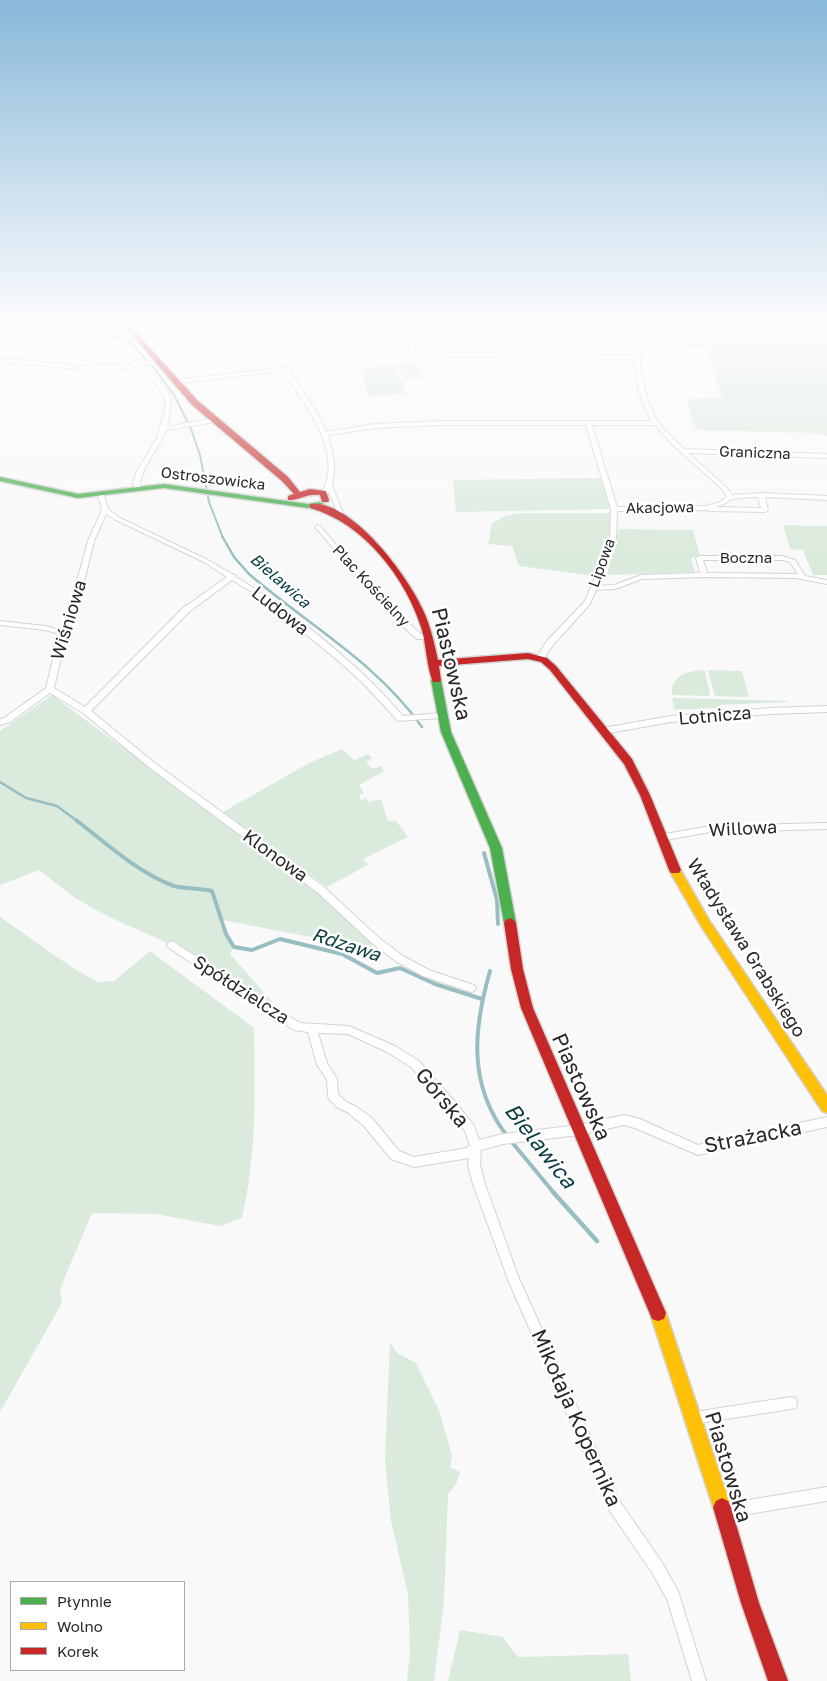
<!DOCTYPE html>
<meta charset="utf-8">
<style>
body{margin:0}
#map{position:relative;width:827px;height:1681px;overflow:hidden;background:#f9f9fa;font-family:"Golos Text",sans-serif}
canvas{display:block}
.legend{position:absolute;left:10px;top:1581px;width:175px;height:90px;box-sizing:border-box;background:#fff;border:1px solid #a9a9a9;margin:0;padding:6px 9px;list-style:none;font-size:15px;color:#282829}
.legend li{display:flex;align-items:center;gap:10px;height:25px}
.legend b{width:25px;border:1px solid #a9a9a9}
</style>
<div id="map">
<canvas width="827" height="1681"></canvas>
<ul class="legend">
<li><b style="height:6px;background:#4caf50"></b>Płynnie</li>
<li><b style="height:6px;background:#ffc107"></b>Wolno</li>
<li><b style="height:6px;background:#c62828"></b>Korek</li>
</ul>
</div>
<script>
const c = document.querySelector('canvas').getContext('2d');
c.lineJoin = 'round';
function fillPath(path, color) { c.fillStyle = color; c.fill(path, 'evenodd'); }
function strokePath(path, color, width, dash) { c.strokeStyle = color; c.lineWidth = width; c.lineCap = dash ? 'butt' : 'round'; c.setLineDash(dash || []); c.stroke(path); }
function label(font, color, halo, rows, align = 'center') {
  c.font = font + ' "Golos Text",sans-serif'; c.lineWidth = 5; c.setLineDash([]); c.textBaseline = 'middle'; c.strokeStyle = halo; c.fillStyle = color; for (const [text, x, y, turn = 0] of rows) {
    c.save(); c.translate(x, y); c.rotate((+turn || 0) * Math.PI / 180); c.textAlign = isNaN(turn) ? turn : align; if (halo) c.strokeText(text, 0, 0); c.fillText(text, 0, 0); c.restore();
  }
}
fillPath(new Path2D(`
 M677,321h150v115l-10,-3 -121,-3 -10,-30 37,-3 -8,-17 -7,-33 -56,-2 4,-10z
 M417,363l6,14 -20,2 -5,-15z
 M395,365l11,29 -37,3 -9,-29z
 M601,478l9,31 -154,3 -3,-32z
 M611,513l-2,25 -13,38 -77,-10 -7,-20 -24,-2 4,-21 13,-7 16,-3z
 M783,525l44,1v49h-14l-10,-25 -13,-1z
 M619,529l74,1 7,25 -9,4 4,13 -87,3 -1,-1z
 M701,670l4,1 5,25 -38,-1c-1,-19 13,-23 29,-25z
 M710,670l32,1 7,26 -34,-1 -7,-25z
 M52,695l70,52 4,-3 147,110 103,87 -7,7 -147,-28 3,16 9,11 -4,7 59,67 -117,-76 -65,-29 -32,-18 -36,-28 -39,15v-154z
 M674,698l114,3v1l-68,3 -4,3 -41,2 -3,-11z
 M342,749l12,11 14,-6 4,4 -6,4 6,7 9,-3 3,5 -25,14 5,8 -5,2 2,5 5,-2 3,4 12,-3 7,22h8l12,16 -45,22 5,6 -41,22 -104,-75 86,-49z
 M0,917l70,49 27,16 17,-1 36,-30 104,77c1,68 3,123 -12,190l-22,8 -63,-12 -65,-1 -32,76 2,14 -62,109z
 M390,1342l7,11 19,10 24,50 12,43 -2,11 10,5 -4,12 -8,11 -4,106 -10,80h-27l3,-28 -2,-59 -17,-73 -6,-61z
 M460,1630l43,7 15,20 110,-3 3,27h-183z`), '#daeadc');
strokePath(new Path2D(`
 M92,321l14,13 22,6 21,22
 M151,364l23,31 17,34 9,26 9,47 14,36`), '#98bec2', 2);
strokePath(new Path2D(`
 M222,536l12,21 15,17c59,51 127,88 173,153
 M0,782l26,16 31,8 20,15`), '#98bec2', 2.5);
strokePath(new Path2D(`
 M76,820c30,23 62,53 98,66 10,3 26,2 38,5l14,43 8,13 18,3 28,-11 62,15 35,19 23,-5 35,16 47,15
 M484,853l13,47 1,24
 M490,971c-17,59 -22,114 17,165
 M511,1141l43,52`), '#98bec2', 4);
strokePath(new Path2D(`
 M553,1192l44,49`), '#98bec2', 4.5);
const street = new Path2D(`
 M55,321h6l19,9 57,33 23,-3v2l-18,4 10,6 19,25 -1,13 -3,17 48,-9 3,2 -3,2 -49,8c-7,20 -27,39 -26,59l-5,1 -2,-7 3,-10 21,-35 8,-28v-13l-17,-23 -12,-7 -18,2h-39l-79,-7v-4l79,8 52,-2z
 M325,321h5l9,10 107,-10h18l-2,1 -41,5 1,22 4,3 85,2 6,-33h5l-6,33 119,1 2,-15 4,-9 -84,-9 -2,-1h17l71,7 11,-7h5c-3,3 -9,5 -12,9 -16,19 -1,72 10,90 7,11 18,20 27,29l143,5v4l-139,-5 38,34 6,8 29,-2 66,3v4l-62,-3 3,13 -3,2 -54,-1 -3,-1 -91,1 -1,29 -18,46 16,-1 27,-10 59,-2 -4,-15 3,-2h83l13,4 10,16 22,4v4l-31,-6 -92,-1 -62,2 -27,10 -19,1 -6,14 -37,41 -10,15h-6l-1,-2 11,-17 38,-40 25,-61 1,-31 -25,-84h-145l-66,3 -47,7 6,26v10l-2,15 11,27 -5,1 -9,-22 -3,3 -5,-1c24,-39 -14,-86 -34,-118l-1,-6 -111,14 -3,-2 3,-2 112,-13 48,-34zM416,327v23l9,6 210,3c0,21 6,44 17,62h-211l-66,3 -49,8 -9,-19 -24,-37 -2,-8 48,-34zM592,425h63l18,20 49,44 5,8 -7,5 -14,4 -89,1zM753,497h5l3,11 -45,-1 8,-3 8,-5zM703,560h79l8,2 8,12 -91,-1z
 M101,493l3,2 4,14 12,9 88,42 24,14 3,1 1,2c46,28 91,63 130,100 13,12 25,26 37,39l41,-3 1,2 -4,3 -43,3 -36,-39 -27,-24 -75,-61 -28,-17 -43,32 -98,99 65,53 167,122 56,52 24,18 26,14 45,15 2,3 -2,3 -3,1 -48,-16 -26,-14 -24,-18 -56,-52 -167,-124 -67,-55 -33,-20 -40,29 -10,3v-6l4,-1 42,-30 13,-54 -14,-4 -45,-5v-4l45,5 16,4 9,-23 18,-66 14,-31 -4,-15zM106,514l10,6 88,42 23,15 -44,31 -98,99 -31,-19 13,-55 11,-26 16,-66z
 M318,525l2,1 41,48 20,19 16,19 25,23h10v4h-15l-26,-23 -14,-21 -20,-19 -41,-48 -1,-1z
 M827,706v6l-56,2 -100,8 -68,12 -4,-3 4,-3 68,-12 100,-8z
 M827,823v6l-117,3 -50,9 -4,-3 4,-3 50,-9z
 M172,941l128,82 49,3 46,20 24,15 38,43 16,20 6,16 24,-6 76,-9 45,-10 16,4 58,26 129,-28v10l-129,28 -63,-27 -11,-3 -45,10 -76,9 -22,6 -1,15 5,19 33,92 101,224 42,61 17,30 28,90h-14l-25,-82 -16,-28 -42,-61 -100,-228 -36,-98 -5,-19 1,-7 -55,9 -23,-8 -27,-33 -17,-14 -9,-4 -9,-9 -1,-3 -1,-16 -10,-15 -9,-33 -14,-2 -125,-82 -2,-3 2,-3zM318,1033l30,1 39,18 24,15 38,43 16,21 5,14 -3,3 -53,9 -15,-6 -27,-33 -17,-12 -9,-4 -8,-8 -1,-15 -10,-16z
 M791,1397l5,1 1,5 -1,5 -5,1 -97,15 -5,-1 -1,-5 1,-5 5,-1z
 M827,1487v14l-103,17 -5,-2 -2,-5 2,-5 5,-2z`);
const fast = new Path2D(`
 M0,477l78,17 86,-10 144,20 12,-2 4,2 -16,4 -144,-20 -86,10 -78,-17z
 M436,677l5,3 10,52 51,116 14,75 -2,3 -4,2 -4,-2 -2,-3 -14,-75 -49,-116 -10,-52z`);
const slow = new Path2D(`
 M675,866l4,1 30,53 118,175v18l-5,-2 -121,-185 -32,-56 2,-3z
 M658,1305l6,2 2,6 65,194 -3,6 -6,3 -6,-3 -3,-6 -63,-194 2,-6z`);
const jam = new Path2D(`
 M116,321h7l14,13 61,67 90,76 12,15 10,-3 16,2 3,9 -1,2h-6l-2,-7c-13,-2 -20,5 -32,5v-4l6,-2 -12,-13 -90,-76 -59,-69z
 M310,504c41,-5 97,71 112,104 8,16 12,34 16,52l90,-7 19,5 9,8 76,93 18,36 31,75 -2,3h-8l-2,-3 -29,-75 -16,-31 -74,-94 -9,-8 -13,-3 -89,7 2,14 -2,2h-6c-6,-13 -7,-37 -11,-52 -16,-52 -58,-107 -112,-122z
 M510,918l4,2 2,3 7,46 10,39 133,305 -2,6 -6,2 -6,-2 -131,-311 -10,-39 -7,-46 2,-3z
 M722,1498l6,3 3,6 28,96 29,78h-20l-27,-78 -28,-96 3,-6z`);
strokePath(street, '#d3d3d3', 2);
strokePath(fast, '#d3d3d3', 3);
strokePath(slow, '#d3d3d3', 3);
strokePath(jam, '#d3d3d3', 3);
fillPath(street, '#fefefe');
fillPath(fast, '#4caf50');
fillPath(slow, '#ffc107');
fillPath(jam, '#c62828');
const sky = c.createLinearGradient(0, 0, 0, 556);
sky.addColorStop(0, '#88b8d9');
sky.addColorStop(0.58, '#fcfcfd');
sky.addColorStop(1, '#fcfcfd00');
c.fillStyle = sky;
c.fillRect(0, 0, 827, 556);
label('15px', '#282829', '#fff', [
 ["Graniczna",755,453,2],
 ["Ostroszowicka",213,479,7],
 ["Akacjowa",660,508,-1],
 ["Boczna",746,558],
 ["Lipowa",602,563,-70],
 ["Plac Kościelny",371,586,47]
]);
label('italic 16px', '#083d42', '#fff', [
 ["Bielawica",280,581,41]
]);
label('18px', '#282829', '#fff', [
 ["Ludowa",280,611,38],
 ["Wiśniowa",69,620,-73],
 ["Lotnicza",715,716,-5],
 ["Willowa",743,829,-3],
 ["Klonowa",275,856,36],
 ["Władysława Grabskiego",746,948,58],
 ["Spółdzielcza",241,990,33]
]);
label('italic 19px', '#083d42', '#fff', [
 ["Rdzawa",346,945,18]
]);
label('21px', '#282829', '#fff', [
 ["Piastowska",451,664,77],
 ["Piastowska",581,1087,66],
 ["Górska",442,1098,50],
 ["Strażacka",753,1137,-11],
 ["Mikołaja Kopernika",576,1418,66],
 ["Piastowska",728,1467,73]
]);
label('italic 22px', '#083d42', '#fff', [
 ["Bielawica",540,1146,52]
]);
</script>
